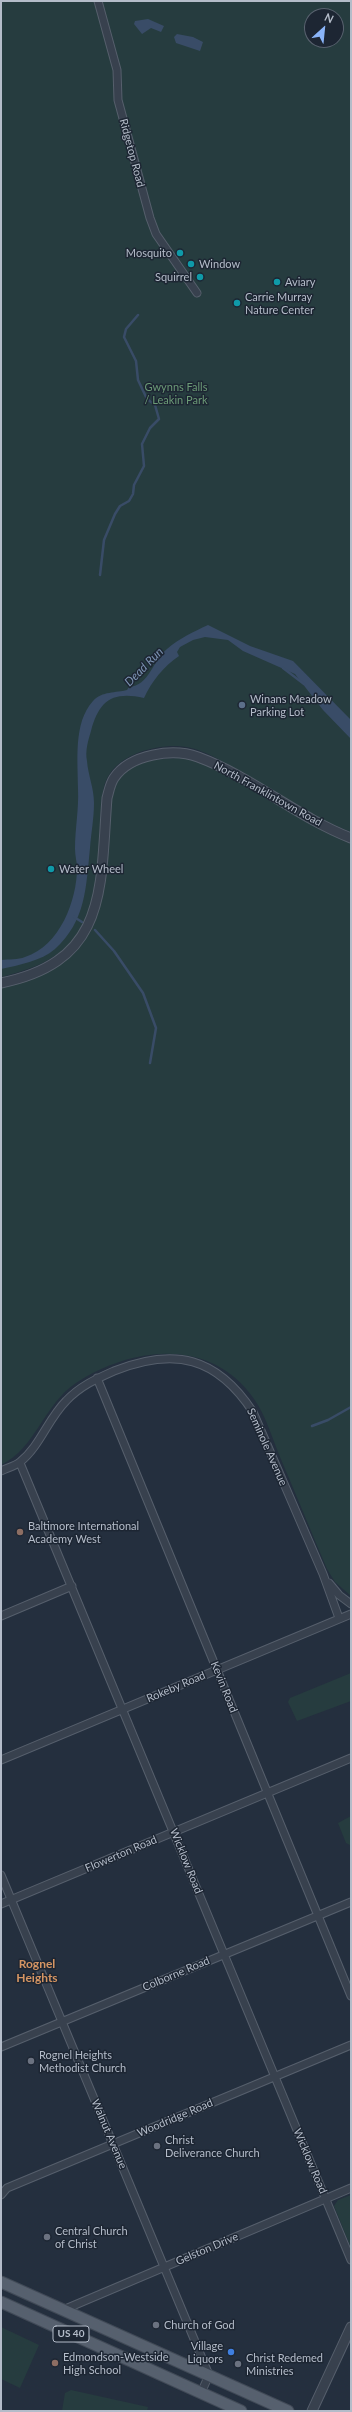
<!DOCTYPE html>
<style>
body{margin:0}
#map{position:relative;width:352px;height:2412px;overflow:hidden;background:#242f3e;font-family:Lato,sans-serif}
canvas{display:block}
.frame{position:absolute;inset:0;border:2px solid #b4bcc9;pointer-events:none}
.north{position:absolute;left:304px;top:8px;width:40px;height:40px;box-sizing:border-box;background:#1d2633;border:1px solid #59626f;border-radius:50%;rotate:27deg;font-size:11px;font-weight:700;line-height:16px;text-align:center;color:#b4bcc9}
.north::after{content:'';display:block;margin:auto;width:14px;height:18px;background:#8ab4f8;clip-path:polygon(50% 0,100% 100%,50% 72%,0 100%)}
</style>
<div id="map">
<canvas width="352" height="2412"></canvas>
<div class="frame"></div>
<div class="north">N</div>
</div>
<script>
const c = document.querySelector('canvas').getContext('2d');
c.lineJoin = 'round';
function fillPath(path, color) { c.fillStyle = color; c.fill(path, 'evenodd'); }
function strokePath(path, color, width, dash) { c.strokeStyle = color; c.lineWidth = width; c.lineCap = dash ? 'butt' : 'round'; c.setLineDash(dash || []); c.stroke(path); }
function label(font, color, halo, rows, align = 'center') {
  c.font = font + ' Lato,sans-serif'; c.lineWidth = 3; c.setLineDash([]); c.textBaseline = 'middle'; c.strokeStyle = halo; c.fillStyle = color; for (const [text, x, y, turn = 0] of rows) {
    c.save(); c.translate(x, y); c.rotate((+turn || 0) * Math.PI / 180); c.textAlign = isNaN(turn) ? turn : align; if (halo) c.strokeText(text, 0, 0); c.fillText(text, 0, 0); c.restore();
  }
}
fillPath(new Path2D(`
 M1,1h350v831c-38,-14 -74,-39 -109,-59 -20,-12 -43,-27 -66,-27 -27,0 -61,10 -71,37 -4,14 -4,28 -5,42 -2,41 -1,92 -34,122 -18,17 -42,24 -65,30zM312,16h24v24h-24z
 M183,758l20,4 24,12 124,67v755l-16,-14 -8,-13c-16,-37 -31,-75 -47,-112 -8,-19 -14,-41 -26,-58 -43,-62 -121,-53 -178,-16 -32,21 -40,65 -75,82v-479c23,-7 48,-12 67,-28 61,-51 21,-155 59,-188 15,-12 38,-11 56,-12z
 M351,1673v28l-54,20 -9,-19 2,-4z
 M351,1816v28l-1,1 -4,-2 -8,-20z
 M351,2195v53l-17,-42 4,-6z
 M1,2327l38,18 -19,43 -19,-9z
 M71,2390l77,17 -1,4h-85l3,-18z`), '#263c3f');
fillPath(new Path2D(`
 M148,19l16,7 -3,6 -10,-4 -9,6 -8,-10 1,-3z
 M177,34l16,3 10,5 -3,9 -24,-8 -2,-6z
 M208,625l42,21 43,15 58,59v19l-28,-29 -28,-36 -52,-23 -15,-11 -23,-3 -12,3 -13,7 -3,5 2,4c-16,11 -27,25 -35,42 -32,-7 -45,3 -53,33 -3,10 -6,20 -4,30 1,14 7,27 7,42 0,15 -3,31 -4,45 -4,39 -4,73 -35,101 -14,12 -36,16 -54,20v-9c8,-1 17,0 24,-3 35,-11 52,-57 52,-89 0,-6 -2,-12 -2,-19 0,-20 4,-40 3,-60 0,-28 -5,-66 15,-88 9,-10 23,-8 34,-11l2,-3c20,-1 24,-27 38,-38 13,-11 26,-17 41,-24z`), '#394c67');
strokePath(new Path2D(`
 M100,575l4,-35 11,-26 5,-8 9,-5 4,-7 1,-9 10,-19 -2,-22 8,-16 9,-9 -4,-14 -8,-6 -9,-19 -2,-19 -12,-24 2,-8 12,-14
 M283,668l21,16
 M74,917l8,5
 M95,930l19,21 29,42 13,35 -6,35
 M312,1426l16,-6 23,-13`), '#394c67', 2.5);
const minor = new Path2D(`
 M98,1l19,69 1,30 32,118 6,16 41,59
 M97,1378l254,618
 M20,1463l331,797
 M1,1471c6,-3 14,-5 19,-9 20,-16 28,-43 46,-61 14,-15 30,-22 48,-30 61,-24 103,-14 139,41l70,162 16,44
 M329,1583l10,12 12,9
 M1,1616l71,-30
 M1,1760l350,-146
 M1,1875l208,500 -8,18
 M1,1904l350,-146
 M1,2047l350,-145
 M1,2195l6,-7 344,-143
 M63,2310l288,-122`);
const tertiary = new Path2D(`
 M1,983c108,-22 99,-96 106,-185 2,-7 3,-14 7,-20 16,-24 59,-30 84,-21 54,20 99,60 153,81
 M312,2411l39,-84`);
const primary = new Path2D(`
 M1,2282l287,129
 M1,2302l240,109`);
strokePath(minor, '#565f6c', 9);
strokePath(tertiary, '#565f6c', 11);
strokePath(primary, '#414a57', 13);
strokePath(minor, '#38414e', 7);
strokePath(tertiary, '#38414e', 9);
strokePath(primary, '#56606e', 11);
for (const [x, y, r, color] of [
 [180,253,4,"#0f9aa8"],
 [191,264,4,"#0f9aa8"],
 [200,277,4,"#0f9aa8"],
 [277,282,4,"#0f9aa8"],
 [237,303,4,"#0f9aa8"],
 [242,705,4,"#5c6f8a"],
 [51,869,4,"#0f9aa8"],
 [20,1532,4,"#8d6e63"],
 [31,2061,4,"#6b7280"],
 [157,2146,4,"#6b7280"],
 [47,2237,4,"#6b7280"],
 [156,2325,4,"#6b7280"],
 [231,2352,4,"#3f7fe0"],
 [55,2363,4,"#8d6e63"],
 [238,2364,4,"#6b7280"]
]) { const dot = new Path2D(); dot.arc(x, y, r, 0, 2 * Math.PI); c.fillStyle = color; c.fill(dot); strokePath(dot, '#1d2633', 1.5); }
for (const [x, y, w] of [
 [71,2334,36]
]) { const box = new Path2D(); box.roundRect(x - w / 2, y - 8, w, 16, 3); c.fillStyle = '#1d2633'; c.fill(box); strokePath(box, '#b4bcc9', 1); }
label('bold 10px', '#b4bcc9', null, [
 ["US 40",71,2334]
]);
label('11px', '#b4bcc9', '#1d2633', [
 ["Ridgetop Road",132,153,75],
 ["North Franklintown Road",268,794,29],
 ["Seminole Avenue",267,1447,66],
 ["Rokeby Road",176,1687,-23],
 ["Kevin Road",224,1687,68],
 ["Flowerton Road",121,1854,-23],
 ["Wicklow Road",186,1861,68],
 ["Colborne Road",176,1974,-23],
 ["Woodridge Road",175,2118,-23],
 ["Walnut Avenue",109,2134,67],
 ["Wicklow Road",310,2161,67],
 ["Gelston Drive",207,2249,-23]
]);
label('11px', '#b4bcc9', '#1d2633', [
 ["Mosquito",172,253,"right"],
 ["Window",199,264],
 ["Squirrel",192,277,"right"],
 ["Aviary",285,282],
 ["Carrie Murray",245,297],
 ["Nature Center",245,310],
 ["Winans Meadow",250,699],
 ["Parking Lot",250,712],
 ["Water Wheel",59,869],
 ["Baltimore International",28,1526],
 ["Academy West",28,1539],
 ["Rognel Heights",39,2055],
 ["Methodist Church",39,2068],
 ["Christ",165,2140],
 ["Deliverance Church",165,2153],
 ["Central Church",55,2231],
 ["of Christ",55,2244],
 ["Church of God",164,2325],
 ["Village",223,2346,"right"],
 ["Liquors",223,2359,"right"],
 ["Edmondson-Westside",63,2357],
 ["High School",63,2370],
 ["Christ Redemed",246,2358],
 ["Ministries",246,2371]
], 'left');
label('11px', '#6b9a76', '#1d2633', [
 ["Gwynns Falls",176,387],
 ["/ Leakin Park",176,400]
]);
label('italic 12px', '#7c92b1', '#1d2633', [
 ["Dead Run",144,667,-45]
]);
label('bold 12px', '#d59563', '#1d2633', [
 ["Rognel",37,1964],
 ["Heights",37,1978]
]);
</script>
